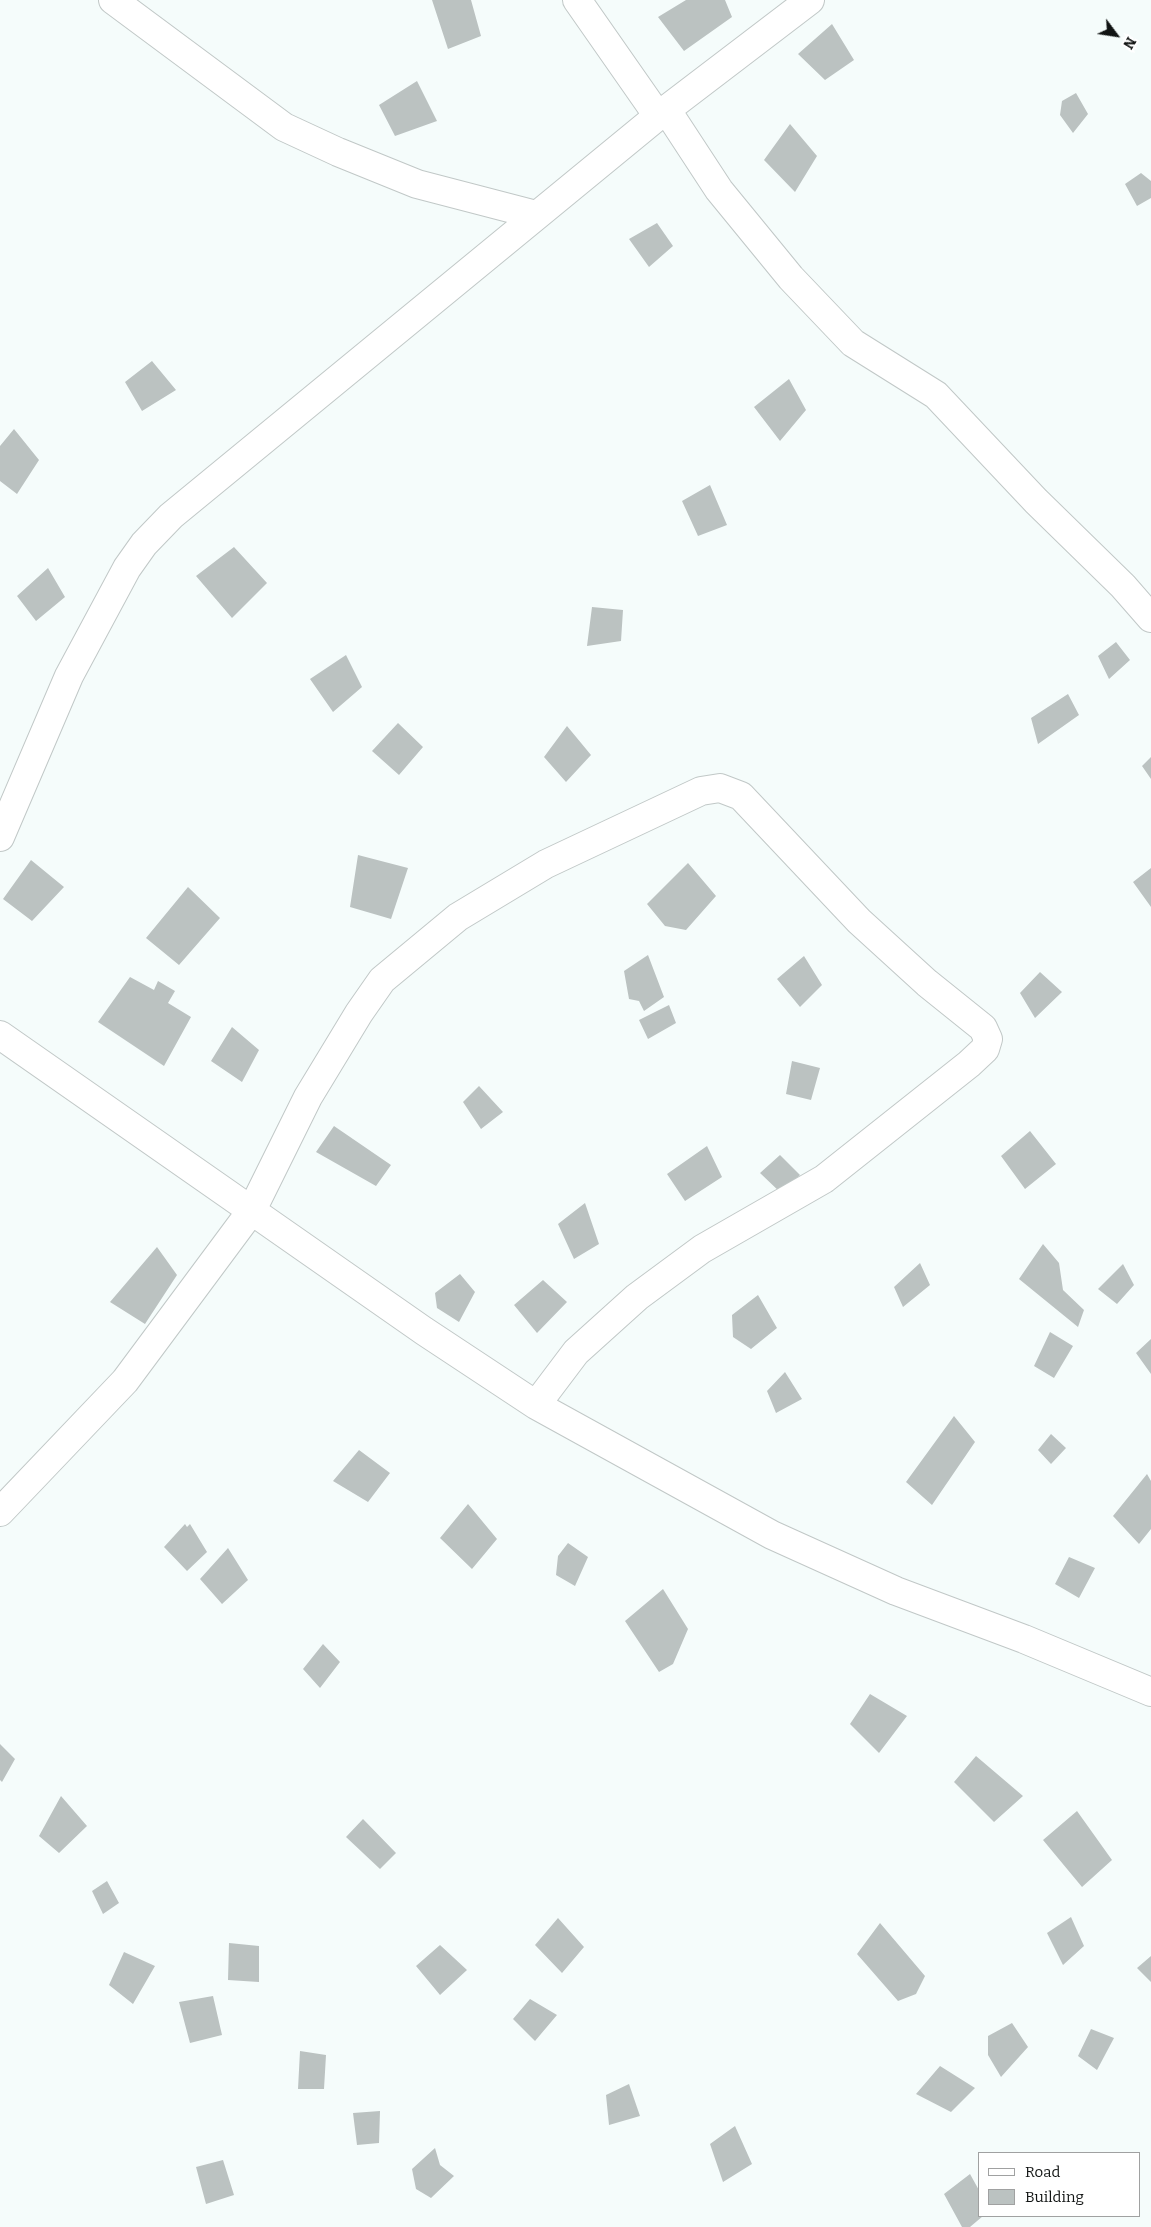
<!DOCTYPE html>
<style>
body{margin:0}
#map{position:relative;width:1151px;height:2227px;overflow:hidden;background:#f5fcfb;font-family:Bitter,serif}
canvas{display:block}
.legend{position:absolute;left:978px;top:2152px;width:162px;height:65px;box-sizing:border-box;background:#fff;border:1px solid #a0a1a1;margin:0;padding:6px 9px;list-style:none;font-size:15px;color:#111413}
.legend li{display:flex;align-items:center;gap:10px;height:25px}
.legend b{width:25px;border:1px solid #a0a1a1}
.north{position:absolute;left:1091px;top:10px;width:50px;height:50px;-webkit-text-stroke:4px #fff;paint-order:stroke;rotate:121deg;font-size:14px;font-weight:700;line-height:20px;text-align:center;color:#111413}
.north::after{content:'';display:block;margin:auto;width:18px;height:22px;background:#111413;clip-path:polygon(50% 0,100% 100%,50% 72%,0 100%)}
</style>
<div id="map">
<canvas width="1151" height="2227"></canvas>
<ul class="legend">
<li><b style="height:6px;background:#fff"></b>Road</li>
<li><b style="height:14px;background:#bbc2c1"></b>Building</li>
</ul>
<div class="north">N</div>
</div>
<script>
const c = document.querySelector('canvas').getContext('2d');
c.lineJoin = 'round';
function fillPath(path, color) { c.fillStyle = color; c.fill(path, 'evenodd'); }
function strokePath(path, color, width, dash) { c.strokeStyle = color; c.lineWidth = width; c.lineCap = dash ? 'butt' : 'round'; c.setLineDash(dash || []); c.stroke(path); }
fillPath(new Path2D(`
 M432,0h39l10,36 -33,13z
 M686,0h39l7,17 -48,34 -26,-34z
 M832,24l22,36 -29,20 -27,-26z
 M417,81l20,40 -42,15 -16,-31z
 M1076,93l12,21 -15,19 -13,-18 2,-14z
 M790,124l27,32 -22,36 -31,-32z
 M1141,173l10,8v17l-14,8 -12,-22z
 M657,223l16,23 -24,21 -20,-28z
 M152,361l24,29 -34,21 -17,-29z
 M789,379l17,31 -26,31 -26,-34z
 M14,429l25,31 -22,34 -17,-13v-35z
 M710,485l17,40 -29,11 -16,-35z
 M234,547l33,36 -35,35 -36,-42z
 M48,568l17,29 -29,24 -19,-25z
 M592,607l31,3 -2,31 -34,5z
 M1116,642l14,18 -21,19 -11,-23z
 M346,655l16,32 -29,25 -23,-33z
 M1068,694l11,21 -41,29 -7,-26z
 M398,723l25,24 -24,28 -27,-24z
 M567,726l24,29 -25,27 -22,-25z
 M1151,757v22l-9,-13z
 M358,855l50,13 -17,51 -41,-12z
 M31,860l33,27 -32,34 -29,-22z
 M688,863l28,33 -30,34 -21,-4 -18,-22z
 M1151,868v39l-18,-25z
 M188,887l32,31 -41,47 -33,-27z
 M648,955l16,42 -20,14 -5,-10 -10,-2 -5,-28z
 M804,956l18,29 -22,22 -23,-28z
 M1040,972l22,20 -27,26 -15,-25z
 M130,977l24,13 4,-9 17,10 -7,12 23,14 -27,49 -66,-44z
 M669,1005l7,18 -28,16 -9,-19z
 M232,1027l27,23 -17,32 -31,-21z
 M792,1061l28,7 -9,32 -25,-6z
 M479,1086l24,26 -22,17 -18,-27z
 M334,1126l57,39 -15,21 -60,-34z
 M1030,1131l26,33 -31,25 -24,-33z
 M707,1146l15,31 -37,24 -18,-27z
 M780,1155l20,20 -18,19 -22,-21z
 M585,1203l14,41 -25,15 -16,-35z
 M1043,1244l16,19 4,27 21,20 -6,17 -59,-48z
 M157,1247l20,28 -32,49 -35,-22z
 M920,1263l10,22 -27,22 -9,-20z
 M1123,1264l11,21 -17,19 -19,-15z
 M460,1274l15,18 -16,30 -22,-14 -2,-15z
 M543,1280l24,22 -30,31 -23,-28z
 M758,1295l19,33 -26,21 -18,-12 -1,-22z
 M1050,1332l23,14 -19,32 -20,-12z
 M1151,1339v35l-15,-21z
 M785,1372l17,27 -26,14 -9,-22z
 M954,1416l21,26 -43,63 -26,-23z
 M1051,1434l15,14 -15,16 -13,-14z
 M359,1450l31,23 -22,29 -35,-21z
 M1147,1474l4,7v48l-12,15 -26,-28z
 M468,1504l29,35 -25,30 -32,-31z
 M185,1524l2,3 3,-3 17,28 -20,19 -23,-24z
 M568,1543l20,14 -13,29 -19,-11 2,-19z
 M228,1548l20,32 -26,24 -22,-25z
 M1069,1557l26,11 -16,30 -24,-14z
 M663,1589l25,40 -15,35 -14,8 -34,-51z
 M323,1644l17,18 -20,26 -17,-19z
 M870,1694l37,22 -28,37 -29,-29z
 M0,1744l15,15 -13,23 -2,-2z
 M976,1756l47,40 -29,26 -40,-40z
 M61,1796l26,30 -28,27 -20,-17z
 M1077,1811l35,49 -30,27 -39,-47z
 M363,1819l33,34 -16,16 -34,-32z
 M107,1881l12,22 -16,11 -11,-23z
 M1071,1917l13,29 -21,19 -16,-32z
 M558,1918l26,29 -22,26 -27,-28z
 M880,1923l45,53 -9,18 -18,7 -41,-47z
 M229,1943l30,3v36l-31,-2z
 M440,1945l27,25 -27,25 -24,-29z
 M124,1952l31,14 -22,38 -24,-19z
 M1151,1956v26l-14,-14z
 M213,1996l9,39 -32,8 -11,-41z
 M530,1999l27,16 -22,26 -22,-22z
 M1012,2023l16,24 -27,30 -13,-22v-19z
 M1091,2029l23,9 -17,32 -19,-14z
 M300,2051l26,4 -2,34h-26z
 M940,2066l35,22 -24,24 -35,-18z
 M629,2084l11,32 -31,9 -3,-30z
 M380,2111l-1,32 -22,2 -4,-32z
 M735,2126l17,38 -29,18 -13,-38z
 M435,2148l5,17 14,11 -23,22 -15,-9 -4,-20z
 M223,2160l11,35 -28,9 -10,-37z
 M970,2174l10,18v24h3l-13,11h-8l-18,-33z`), '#bbc2c1');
const minor = new Path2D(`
 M113,0l171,127 54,25 79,32 119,31
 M577,0l81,116
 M666,109l53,81 72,88 62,65 83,52 100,106 87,85 28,32
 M0,837l69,-161 58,-108 17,-24 27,-28 487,-400 152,-116
 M0,1035l424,296 112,74 236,130 124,56 128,48 127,53
 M0,1512l125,-131 127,-171 56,-113 51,-84 23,-33 76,-63 88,-53 155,-73 19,-3 21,8 118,125 68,62 56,45 5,11 -3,10 -16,15 -145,115 -122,70 -65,48 -61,55 -40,53`);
strokePath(minor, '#c1c8c7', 30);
strokePath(minor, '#fff', 28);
</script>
